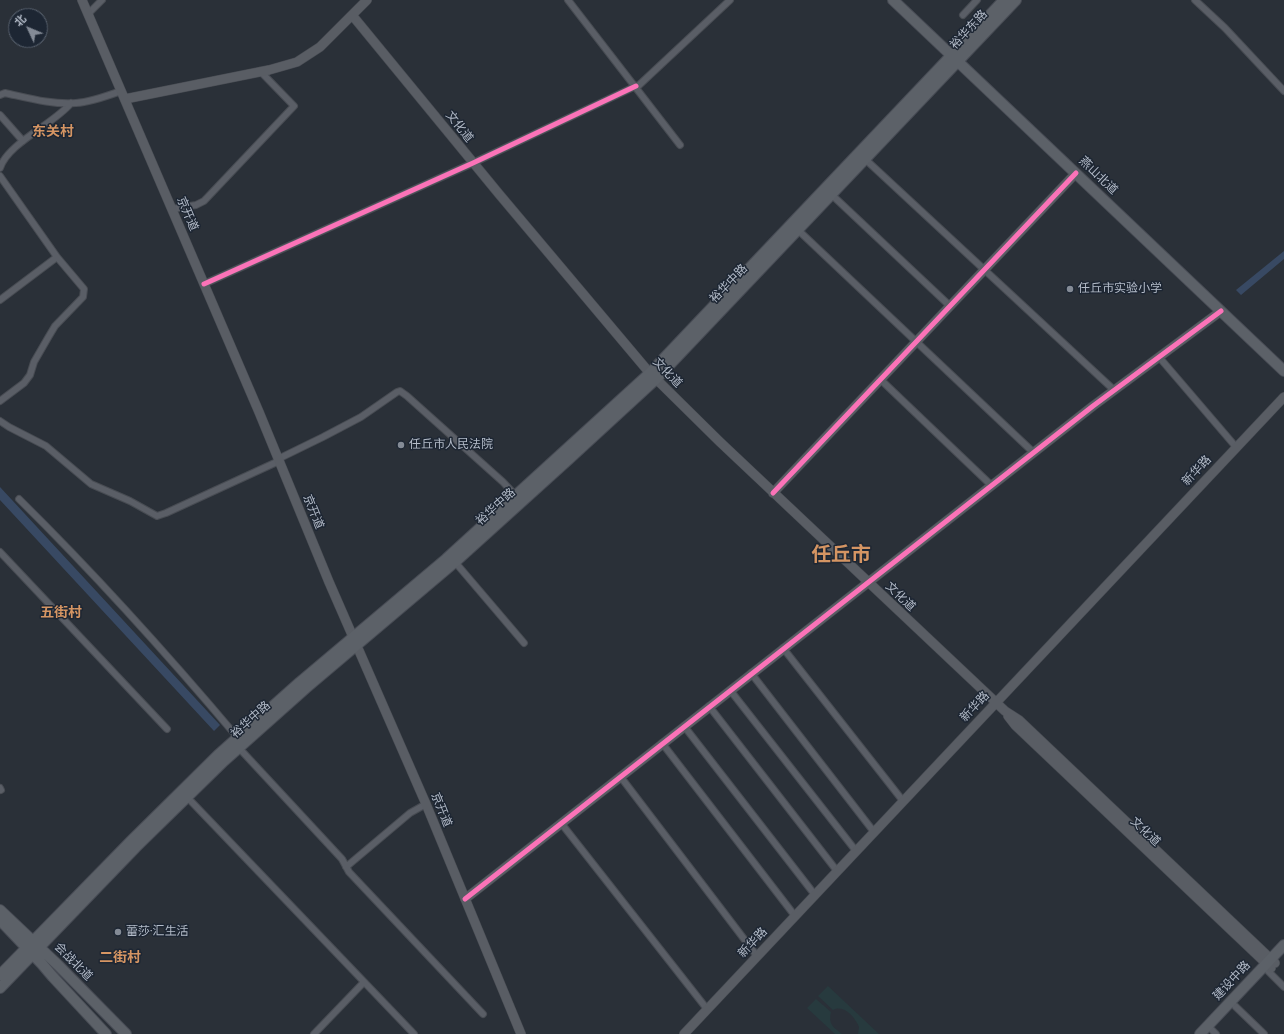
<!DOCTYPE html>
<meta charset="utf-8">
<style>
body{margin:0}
#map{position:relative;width:1284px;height:1034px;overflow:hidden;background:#2a3038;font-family:"DM Sans","Noto Sans SC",sans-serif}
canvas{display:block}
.north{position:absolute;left:8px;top:8px;width:40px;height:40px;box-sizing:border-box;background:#1d2633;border:1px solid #59626f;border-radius:50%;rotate:314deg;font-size:11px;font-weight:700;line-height:16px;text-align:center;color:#b4bcc9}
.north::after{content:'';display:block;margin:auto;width:14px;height:18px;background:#848b96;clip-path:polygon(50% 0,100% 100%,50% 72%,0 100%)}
</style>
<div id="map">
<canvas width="1284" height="1034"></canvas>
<div class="north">北</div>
</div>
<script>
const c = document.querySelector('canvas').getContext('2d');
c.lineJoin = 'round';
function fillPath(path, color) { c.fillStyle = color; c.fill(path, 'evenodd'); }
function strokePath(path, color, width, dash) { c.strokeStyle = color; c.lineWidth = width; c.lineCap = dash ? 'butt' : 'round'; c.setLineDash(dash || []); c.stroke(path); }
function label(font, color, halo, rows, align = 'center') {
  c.font = font + ' "DM Sans","Noto Sans SC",sans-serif'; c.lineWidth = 3; c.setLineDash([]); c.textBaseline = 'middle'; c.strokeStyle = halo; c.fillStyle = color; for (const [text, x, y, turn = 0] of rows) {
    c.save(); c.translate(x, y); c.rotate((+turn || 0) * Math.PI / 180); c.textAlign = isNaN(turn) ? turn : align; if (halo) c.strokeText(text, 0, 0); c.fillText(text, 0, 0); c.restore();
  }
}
fillPath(new Path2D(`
 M828,986l51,48h-21l1,-7c-4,-10 -15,-23 -26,-17l-15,-14z
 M816,999l15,13c-3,12 2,15 11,22h-7l-28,-26z`), '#273a3e');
fillPath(new Path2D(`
 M1284,251v8l-43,36 -5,-5z
 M0,487l220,238 -6,6 -214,-231z`), '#384963');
const street = new Path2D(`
 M568,0l112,145
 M1195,0l30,28 59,63
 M88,14l14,-14
 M963,15l14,-15
 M637,87l93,-87
 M0,95l5,-2c23,5 48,12 71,10 15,-1 31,-7 45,-12
 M0,115l23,26
 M865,159l249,231
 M0,168c8,-25 54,-44 71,-65
 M0,176l57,81 27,32 -1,8 -28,29 -6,10 -15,26 -4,13 -6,8 -24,18
 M832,195l118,111
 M172,209l24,-4 8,-4 90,-95 -34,-35
 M798,230l235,222
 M204,284l269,-121 163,-77
 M0,300l57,-43
 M1159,357l77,90
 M881,380l110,105
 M0,421l9,6 37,19 45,38 39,17 27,15 9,-3 113,-52
 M278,459l45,-22 38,-20 36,-25 3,-1 7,5 96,86 13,14
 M19,499c77,76 149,156 219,239
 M0,552l167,177
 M455,562l69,81
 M783,648l120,153
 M751,673l123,159
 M730,690l126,161
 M709,706l128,165
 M684,726l131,169
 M662,743l133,173
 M239,748l103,111 7,13 134,142
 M620,776l137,180
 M0,788l1,2
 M187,797l227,237
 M561,823l146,186
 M346,867l64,-54 16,-9
 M1268,971l16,16
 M1235,1006l29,28
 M1212,1030l4,4
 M314,1034l50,-52`);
const secondary = new Path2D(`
 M82,0l177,412 70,170 97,222 95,230
 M352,15l147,179 149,177 72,71 285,269 14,9 256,243
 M125,99l144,-29 28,-8 23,-15 47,-47
 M773,493l303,-320
 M1008,716l7,9 256,243
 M465,899l628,-493 128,-95
 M684,1034l600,-637`);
const primary = new Path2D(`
 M893,0l391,371
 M0,910l58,55 68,69
 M0,920l42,44 11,13 53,57
 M0,975l131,-134 87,-86 82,-73 146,-123 204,-186 354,-373
 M0,988l136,-141 88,-86 82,-73 149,-126 114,-103 87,-80 360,-379
 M1200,1034l84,-89`);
strokePath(street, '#484c53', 8);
strokePath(secondary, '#484c53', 10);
strokePath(primary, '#484c55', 12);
strokePath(street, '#5a5e66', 6);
strokePath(secondary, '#595d64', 9);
strokePath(primary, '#5c6168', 10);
strokePath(new Path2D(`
 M204,284l269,-121 163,-77
 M773,493l303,-320
 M465,899l628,-493 128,-95`), '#fb73b8', 5);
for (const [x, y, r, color] of [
 [1070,289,4,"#848b96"],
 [401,445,4,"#848b96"],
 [118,932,4,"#848b96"]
]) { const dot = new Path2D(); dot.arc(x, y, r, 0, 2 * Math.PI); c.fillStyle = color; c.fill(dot); strokePath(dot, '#1d2633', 1.5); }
label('12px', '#b4bcc9', '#1d2633', [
 ["裕华东路",969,30,-47],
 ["文化道",459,127,51],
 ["燕山北道",1098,176,44],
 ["京开道",187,214,67],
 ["裕华中路",729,284,-46],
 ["文化道",667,373,46],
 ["新华路",1197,471,-47],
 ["裕华中路",496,507,-42],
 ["京开道",313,512,68],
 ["文化道",900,597,43],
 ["新华路",975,707,-47],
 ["裕华中路",251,720,-42],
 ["京开道",441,810,68],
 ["文化道",1145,832,43],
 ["新华路",753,943,-47],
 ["会战北道",73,962,45],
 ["建设中路",1232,981,-47]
]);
label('12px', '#b4bcc9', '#1d2633', [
 ["任丘市实验小学",1078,289],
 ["任丘市人民法院",409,445],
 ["蕾莎·汇生活",126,932]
], 'left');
label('bold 14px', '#d59563', '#1d2633', [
 ["东关村",53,132],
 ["五街村",61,613],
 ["二街村",120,958]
]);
label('bold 20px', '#d59563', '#1d2633', [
 ["任丘市",841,556]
]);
</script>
